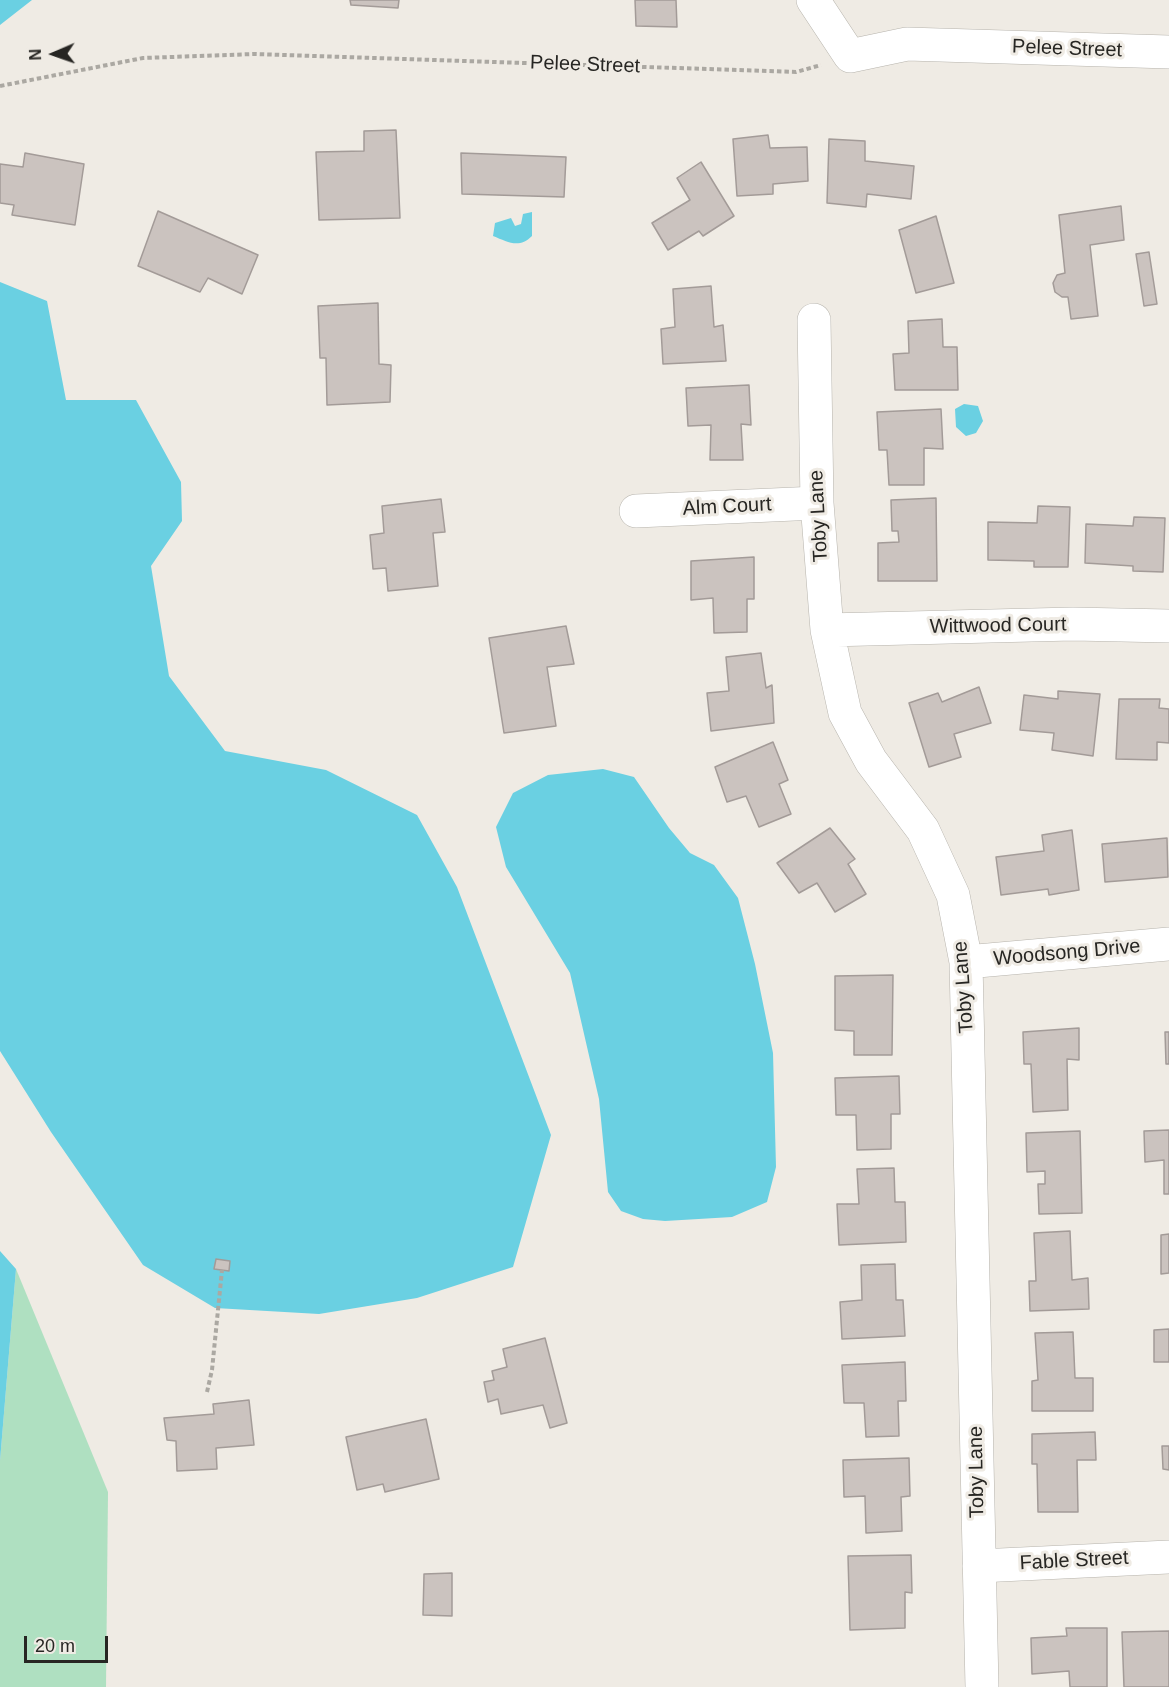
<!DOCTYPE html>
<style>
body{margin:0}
#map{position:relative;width:1169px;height:1687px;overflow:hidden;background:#efebe4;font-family:Helvetica,sans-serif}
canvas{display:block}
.north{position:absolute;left:24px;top:24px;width:60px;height:60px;-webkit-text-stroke:4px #efebe4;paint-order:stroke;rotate:268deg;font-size:16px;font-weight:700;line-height:24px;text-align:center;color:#272623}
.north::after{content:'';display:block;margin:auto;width:21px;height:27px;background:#272623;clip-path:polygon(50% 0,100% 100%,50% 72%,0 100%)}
.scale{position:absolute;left:24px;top:1636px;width:84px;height:27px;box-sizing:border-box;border:3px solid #272623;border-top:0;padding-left:8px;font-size:18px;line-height:21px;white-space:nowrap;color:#272623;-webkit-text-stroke:4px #efebe4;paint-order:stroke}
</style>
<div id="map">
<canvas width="1169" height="1687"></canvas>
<div class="north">N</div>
<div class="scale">20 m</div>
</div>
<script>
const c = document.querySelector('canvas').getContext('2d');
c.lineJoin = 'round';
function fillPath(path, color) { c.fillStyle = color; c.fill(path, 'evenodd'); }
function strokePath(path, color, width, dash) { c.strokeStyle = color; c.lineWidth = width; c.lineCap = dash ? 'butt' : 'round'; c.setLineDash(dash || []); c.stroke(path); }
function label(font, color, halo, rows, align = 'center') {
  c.font = font + ' Helvetica,sans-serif'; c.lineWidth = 6; c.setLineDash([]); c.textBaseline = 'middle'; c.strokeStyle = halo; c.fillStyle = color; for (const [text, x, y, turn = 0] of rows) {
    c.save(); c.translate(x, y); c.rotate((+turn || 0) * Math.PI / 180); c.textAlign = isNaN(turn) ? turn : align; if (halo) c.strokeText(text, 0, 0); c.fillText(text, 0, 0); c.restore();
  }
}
fillPath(new Path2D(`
 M16,1269l92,223 -2,195h-106v-226z`), '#afe0c1');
fillPath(new Path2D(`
 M0,0h32l-32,25z
 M532,212v24c-13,13 -24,6 -39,0l2,-13 16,-5 4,8 6,-2 2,-10z
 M0,282l47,19 19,99h70l45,82 1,39 -31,45 18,110 56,75 101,19 91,45 40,72 94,248 -38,132 -96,31 -98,16 -104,-6 -72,-43 -92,-133 -51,-81z
 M964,404l14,2 5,15 -7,12 -10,3 -10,-9 -1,-18z
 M603,769l31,8 35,51 21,25 24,12 24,33 17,66 18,89 3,114 -9,35 -35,15 -67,4 -22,-2 -22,-8 -13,-19 -9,-93 -29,-126 -64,-106 -10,-40 17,-34 35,-18z
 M0,1251l16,18 -16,192z`), '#6ad0e2');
const building = new Path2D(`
 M350,0h49l-1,8 -47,-3z
 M635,0h41l1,27 -41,-1z
 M396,130l4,88 -81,2 -3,-68 48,-1v-20z
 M768,135l2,13 37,-1 1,34 -35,3v10l-36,2 -4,-57z
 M829,139l36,2v20l49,5 -3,33 -44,-5 -1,13 -39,-4z
 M25,153l59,11 -9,61 -63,-10 2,-10 -14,-2v-39l23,3z
 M461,153l105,4 -2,40 -102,-3z
 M701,162l33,54 -31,20 -4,-5 -31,19 -16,-27 38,-23 -13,-22z
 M1121,206l3,34 -34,5 8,71 -27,3 -3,-22h-6l-7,-5 -2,-9 4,-8 8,-2 -6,-58z
 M158,211l100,44 -16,39 -34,-16 -8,14 -62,-26z
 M936,216l18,67 -38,10 -17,-63z
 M1149,252l8,52 -13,2 -8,-52z
 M711,286l3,41 9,-2 3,36 -63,3 -2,-35 14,-2 -2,-38z
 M378,303l1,61 12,1 -1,37 -63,3 -1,-47h-6l-2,-52z
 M942,319l1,28h14l1,43h-63l-2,-36 16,-1 -1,-32z
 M749,385l2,40 -10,-1 2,36h-33l1,-35 -23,1 -2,-38z
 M941,409l2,40 -19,-1v37h-35l-2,-35h-8l-2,-38z
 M936,498l1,83h-59v-38l21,-1 -1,-11h-6l-1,-31z
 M441,499l4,33 -12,1 5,53 -50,5 -2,-23 -13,1 -3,-34 14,-2 -2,-27z
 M1038,506l32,1 -2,60h-34v-6l-46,-1v-38l49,1z
 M1134,517l31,1 -2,54 -30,-1v-5l-48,-3 1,-39 47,2z
 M754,557v42h-7v33l-33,1 -1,-35 -22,2v-39z
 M566,626l8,38 -27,3 9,59 -52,7 -15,-95z
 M761,653l5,35 6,-3 2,38 -63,8 -4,-38 22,-2 -3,-34z
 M979,687l12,36 -37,11 7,23 -32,10 -20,-64 29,-10 4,9z
 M1058,691l42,3 -7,62 -41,-6 2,-17 -34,-3 4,-35 34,4z
 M1119,699h41l-1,9 10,1v34l-12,-1v18l-41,-1z
 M773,742l15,38 -9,4 12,30 -32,13 -13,-31 -19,6 -12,-35z
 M830,828l25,31 -7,5 18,30 -31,18 -18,-29 -18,10 -22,-30z
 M1072,830l7,60 -30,5 -1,-6 -47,6 -5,-38 48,-6 -2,-16z
 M1167,838l1,39 -63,5 -3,-38z
 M893,975l-1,80h-38v-24l-19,-1v-54z
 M1079,1028v32l-12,-1 1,51 -35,2 -2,-48h-7l-1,-32z
 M1165,1032h4v32h-3z
 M899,1076l1,38h-9v35l-34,1 -1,-35h-20l-1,-37z
 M1169,1130v64h-5v-34l-19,2 -1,-31z
 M1080,1131l2,82 -43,1 -1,-30h7v-13l-18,1 -1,-39z
 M894,1168l1,34h10l1,40 -67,3 -2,-41h22l-2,-35z
 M1070,1231l2,49 16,-2 1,31 -59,2 -1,-30h7l-2,-48z
 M1169,1234v39l-8,1v-39z
 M216,1259l14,2 -1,10 -15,-2z
 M895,1264l1,36h7l2,36 -63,3 -2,-37 22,-2 -1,-35z
 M1169,1329v33h-15v-32z
 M1073,1332l2,46h18v33h-61v-30l6,-1 -3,-47z
 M545,1338l22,85 -17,5 -7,-23 -42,9 -3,-15 -10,3 -4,-20 10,-2 -2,-9 15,-4 -4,-18z
 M905,1362l1,39h-8l1,35 -33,1 -2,-34h-20l-2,-38z
 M249,1400l5,45 -38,3 1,21 -40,2 -1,-30 -9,-1 -3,-22 50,-4 -1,-10z
 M426,1419l13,60 -54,13 -2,-8 -26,6 -11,-53z
 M1095,1432l1,28h-19l1,52h-40l-1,-48h-5v-30z
 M1162,1446h7v24l-6,-1z
 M909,1458l1,38 -9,1 1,34 -36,2 -1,-37 -21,1 -1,-37z
 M911,1555l1,38 -7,-1v36l-55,2 -2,-74z
 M452,1573v43l-29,-1 1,-41z
 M1066,1628h41v59h-37l-1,-16 -37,3 -1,-36 36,-2z
 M1169,1631v56h-45l-2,-55z`);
fillPath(building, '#cbc3bf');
strokePath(building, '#a39b98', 1.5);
const minor = new Path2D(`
 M813,0l37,56 57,-12 262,8
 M814,320l3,183 10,127 18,83 26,48 52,69 30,65 13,67 16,725
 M636,511l181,-8
 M827,630l246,-6 96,2
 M966,962l203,-18
 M979,1566l190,-9`);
strokePath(minor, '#b6b3ac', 34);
strokePath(new Path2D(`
 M0,86l143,-28 112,-4 541,18 25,-7
 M207,1392l5,-22 10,-100`), '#aba8a2', 4, [4.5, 3]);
strokePath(minor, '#fff', 33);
label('20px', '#272623', '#efebe4', [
 ["Pelee Street",1067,49,2],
 ["Pelee Street",585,65,2],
 ["Alm Court",727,507,-3],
 ["Toby Lane",819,516,-93],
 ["Wittwood Court",998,626,-1],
 ["Woodsong Drive",1067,953,-5],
 ["Toby Lane",964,987,-94],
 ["Toby Lane",977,1472,-91],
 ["Fable Street",1074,1561,-3]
]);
</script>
